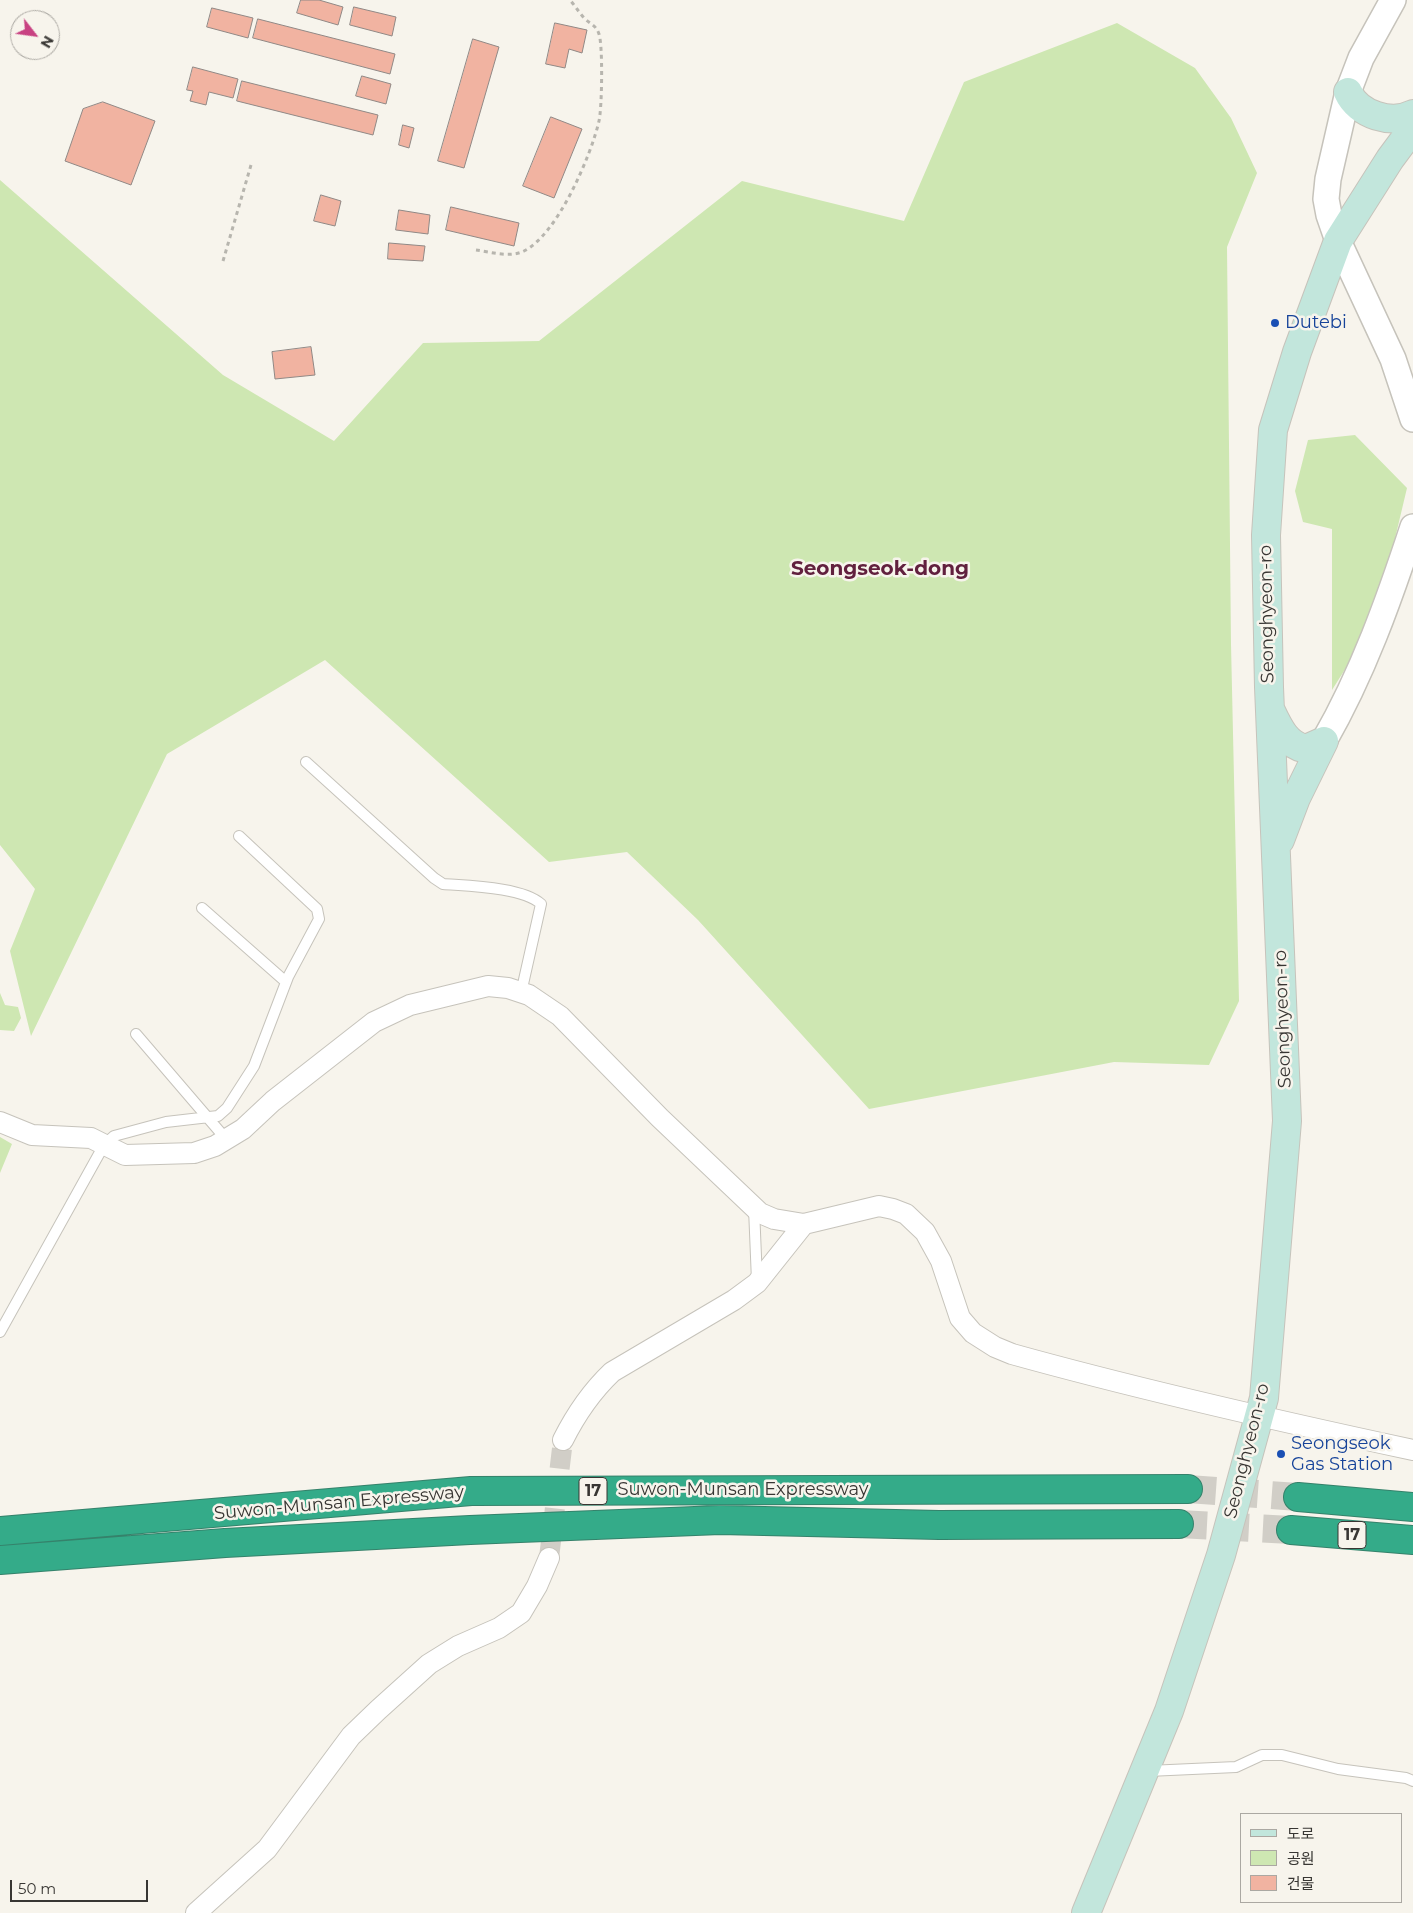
<!DOCTYPE html>
<meta charset="utf-8">
<style>
body{margin:0}
#map{position:relative;width:1413px;height:1913px;overflow:hidden;background:#f7f4ec;font-family:Montserrat,"Noto Sans KR",sans-serif}
canvas{display:block}
.legend{position:absolute;left:1240px;top:1813px;width:162px;height:90px;box-sizing:border-box;background:#f7f4ec;border:1px solid #aba8a2;margin:0;padding:6px 9px;list-style:none;font-size:15px;color:#383633}
.legend li{display:flex;align-items:center;gap:10px;height:25px}
.legend b{width:25px;border:1px solid #aba8a2}
.north{position:absolute;left:10px;top:10px;width:50px;height:50px;box-sizing:border-box;background:#f7f4ec;border:1px solid #aba8a2;border-radius:50%;rotate:120deg;font-size:14px;font-weight:700;line-height:20px;text-align:center;color:#383633}
.north::after{content:'';display:block;margin:auto;width:18px;height:22px;background:#c84282;clip-path:polygon(50% 0,100% 100%,50% 72%,0 100%)}
.scale{position:absolute;left:10px;top:1880px;width:138px;height:22px;box-sizing:border-box;border:2px solid #383633;border-top:0;padding-left:6px;font-size:15px;line-height:18px;white-space:nowrap;color:#383633;-webkit-text-stroke:4px #f7f4ec;paint-order:stroke}
</style>
<div id="map">
<canvas width="1413" height="1913"></canvas>
<ul class="legend">
<li><b style="height:6px;background:#c2e6dc"></b>도로</li>
<li><b style="height:14px;background:#cee7b2"></b>공원</li>
<li><b style="height:14px;background:#f1b3a1"></b>건물</li>
</ul>
<div class="north">N</div>
<div class="scale">50 m</div>
</div>
<script>
const c = document.querySelector('canvas').getContext('2d');
c.lineJoin = 'round';
function fillPath(path, color) { c.fillStyle = color; c.fill(path, 'evenodd'); }
function strokePath(path, color, width, dash) { c.strokeStyle = color; c.lineWidth = width; c.lineCap = dash ? 'butt' : 'round'; c.setLineDash(dash || []); c.stroke(path); }
function label(font, color, halo, rows, align = 'center') {
  c.font = font + ' Montserrat,sans-serif'; c.lineWidth = 5; c.setLineDash([]); c.textBaseline = 'middle'; c.strokeStyle = halo; c.fillStyle = color; for (const [text, x, y, turn = 0] of rows) {
    c.save(); c.translate(x, y); c.rotate((+turn || 0) * Math.PI / 180); c.textAlign = isNaN(turn) ? turn : align; if (halo) c.strokeText(text, 0, 0); c.fillText(text, 0, 0); c.restore();
  }
}
fillPath(new Path2D(`
 M1117,23l78,45 36,50 26,55 -30,74 4,397 8,357 -30,64 -95,-3 -245,47 -171,-189 -71,-68 -78,10 -224,-202 -158,94 -136,282 -21,-85 25,-62 -35,-44v-665l223,195 111,66 89,-98 116,-2 203,-160 162,40 60,-139z
 M1355,435l52,53 -24,101 -34,74 -17,27v-161l-29,-7 -8,-31 13,-51z
 M0,993l5,12 13,2 3,11 -7,13 -14,-1z
 M0,1137l12,7 -12,29z`), '#cee7b2');
const building = new Path2D(`
 M301,0h18l24,7 -5,18 -41,-12z
 M354,7l42,10 -4,19 -42,-11z
 M212,8l41,10 -5,20 -41,-11z
 M258,19l137,35 -5,20 -137,-36z
 M555,23l32,7 -5,23 -13,-4 -4,19 -19,-4z
 M473,39l26,8 -35,121 -26,-7z
 M193,67l45,12 -5,19 -24,-6 -3,13 -16,-4 3,-10 -6,-1z
 M362,76l29,8 -5,20 -30,-8z
 M242,81l136,34 -5,20 -136,-34z
 M103,102l52,19 -24,64 -66,-24 18,-52z
 M551,117l31,12 -28,69 -31,-12z
 M403,125l11,3 -5,20 -10,-3z
 M321,195l20,6 -6,25 -21,-5z
 M451,207l68,16 -5,23 -68,-16z
 M399,210l31,5 -2,19 -32,-4z
 M389,243l36,3 -2,15 -35,-2z
 M311,347l4,28 -40,4 -3,-27z`);
fillPath(building, '#f1b3a1');
strokePath(building, '#908885', 1);
strokePath(new Path2D(`
 M549,1558l14,-118`), '#d1cec7', 20, [20, 10]);
strokePath(new Path2D(`
 M1188,1489l110,8
 M1179,1524l112,6`), '#d1cec7', 28, [28, 14]);
const service = new Path2D(`
 M306,762l128,116 9,6c25,2 80,3 98,20l-20,89
 M202,908l84,74
 M136,1034l90,105
 M754,1208l3,73
 M0,1332l104,-187 10,-9 52,-14 52,-6 9,-8 27,-42 34,-89 31,-58 -2,-10 -78,-73
 M1148,1771l88,-4 26,-12h20l56,14 68,9 7,3`);
const minor = new Path2D(`
 M0,1122l32,13 59,3 34,17 69,-2 21,-7 28,-17 30,-28 101,-79 36,-17 78,-19 20,2 21,7 31,21 100,102 100,95 14,6 30,5 75,-18 14,3 13,5 19,18 16,29 19,57 13,15 22,14 17,7c133,37 266,67 401,96
 M563,1440c13,-26 28,-48 49,-68l122,-72 23,-17 47,-59
 M196,1913l71,-64 84,-113 27,-26 51,-46 29,-18 41,-18 22,-15 16,-27 12,-28`);
const tertiary = new Path2D(`
 M1393,0l-32,58 -13,34 -20,87 -2,20 3,16 9,26 55,118 20,60
 M1324,741c39,-68 65,-141 89,-214`);
const secondary = new Path2D(`
 M1348,92c10,23 44,33 65,22
 M1270,709c8,17 16,36 36,40l18,-8 -28,57 -16,42
 M1086,1913l83,-202 52,-156 43,-157 23,-277 -18,-434 -3,-152 7,-105 24,-78 41,-111 52,-82 23,-31`);
const motorway = new Path2D(`
 M1298,1497l115,10
 M1291,1530l122,10
 M0,1531l471,-40 717,-2
 M0,1560l225,-17 245,-13 250,-10 219,5 240,-1`);
strokePath(service, '#c6c3bb', 12);
strokePath(minor, '#c6c3bb', 22);
strokePath(tertiary, '#c6c3bb', 28);
strokePath(secondary, '#c6c3bb', 30);
strokePath(motorway, '#35826b', 30);
strokePath(new Path2D(`
 M476,250c15,2 34,8 48,1 33,-16 67,-95 75,-130 3,-13 4,-75 0,-87 -3,-9 -9,-10 -15,-16 -5,-6 -9,-12 -14,-18
 M223,261l28,-96`), '#b7b5ae', 3, [4, 4]);
strokePath(service, '#fff', 10);
strokePath(minor, '#fff', 20);
strokePath(tertiary, '#fff', 25);
strokePath(secondary, '#c2e6dc', 28);
strokePath(motorway, '#34ab89', 28);
for (const [x, y, r, color] of [
 [1275,323,5,"#1a4fb4"],
 [1281,1454,5,"#1a4fb4"]
]) { const dot = new Path2D(); dot.arc(x, y, r, 0, 2 * Math.PI); c.fillStyle = color; c.fill(dot); strokePath(dot, '#f7f4ec', 2); }
for (const [x, y, w] of [
 [593,1491,28],
 [1352,1535,28]
]) { const box = new Path2D(); box.roundRect(x - w / 2, y - 13.5, w, 27, 4); c.fillStyle = '#f7f4ec'; c.fill(box); strokePath(box, '#383633', 1); }
label('bold 16px', '#383633', null, [
 ["17",593,1491],
 ["17",1352,1535]
]);
label('18px', '#164399', '#f7f4ec', [
 ["Dutebi",1285,323],
 ["Seongseok",1291,1444],
 ["Gas Station",1291,1465]
], 'left');
label('18px', '#383633', '#f7f4ec', [
 ["Seonghyeon-ro",1267,614,-91],
 ["Seonghyeon-ro",1283,1019,-92],
 ["Seonghyeon-ro",1247,1451,-76],
 ["Suwon-Munsan Expressway",743,1490],
 ["Suwon-Munsan Expressway",339,1503,-5]
]);
label('bold 20px', '#61203e', '#f7f4ec', [
 ["Seongseok-dong",880,569]
]);
</script>
